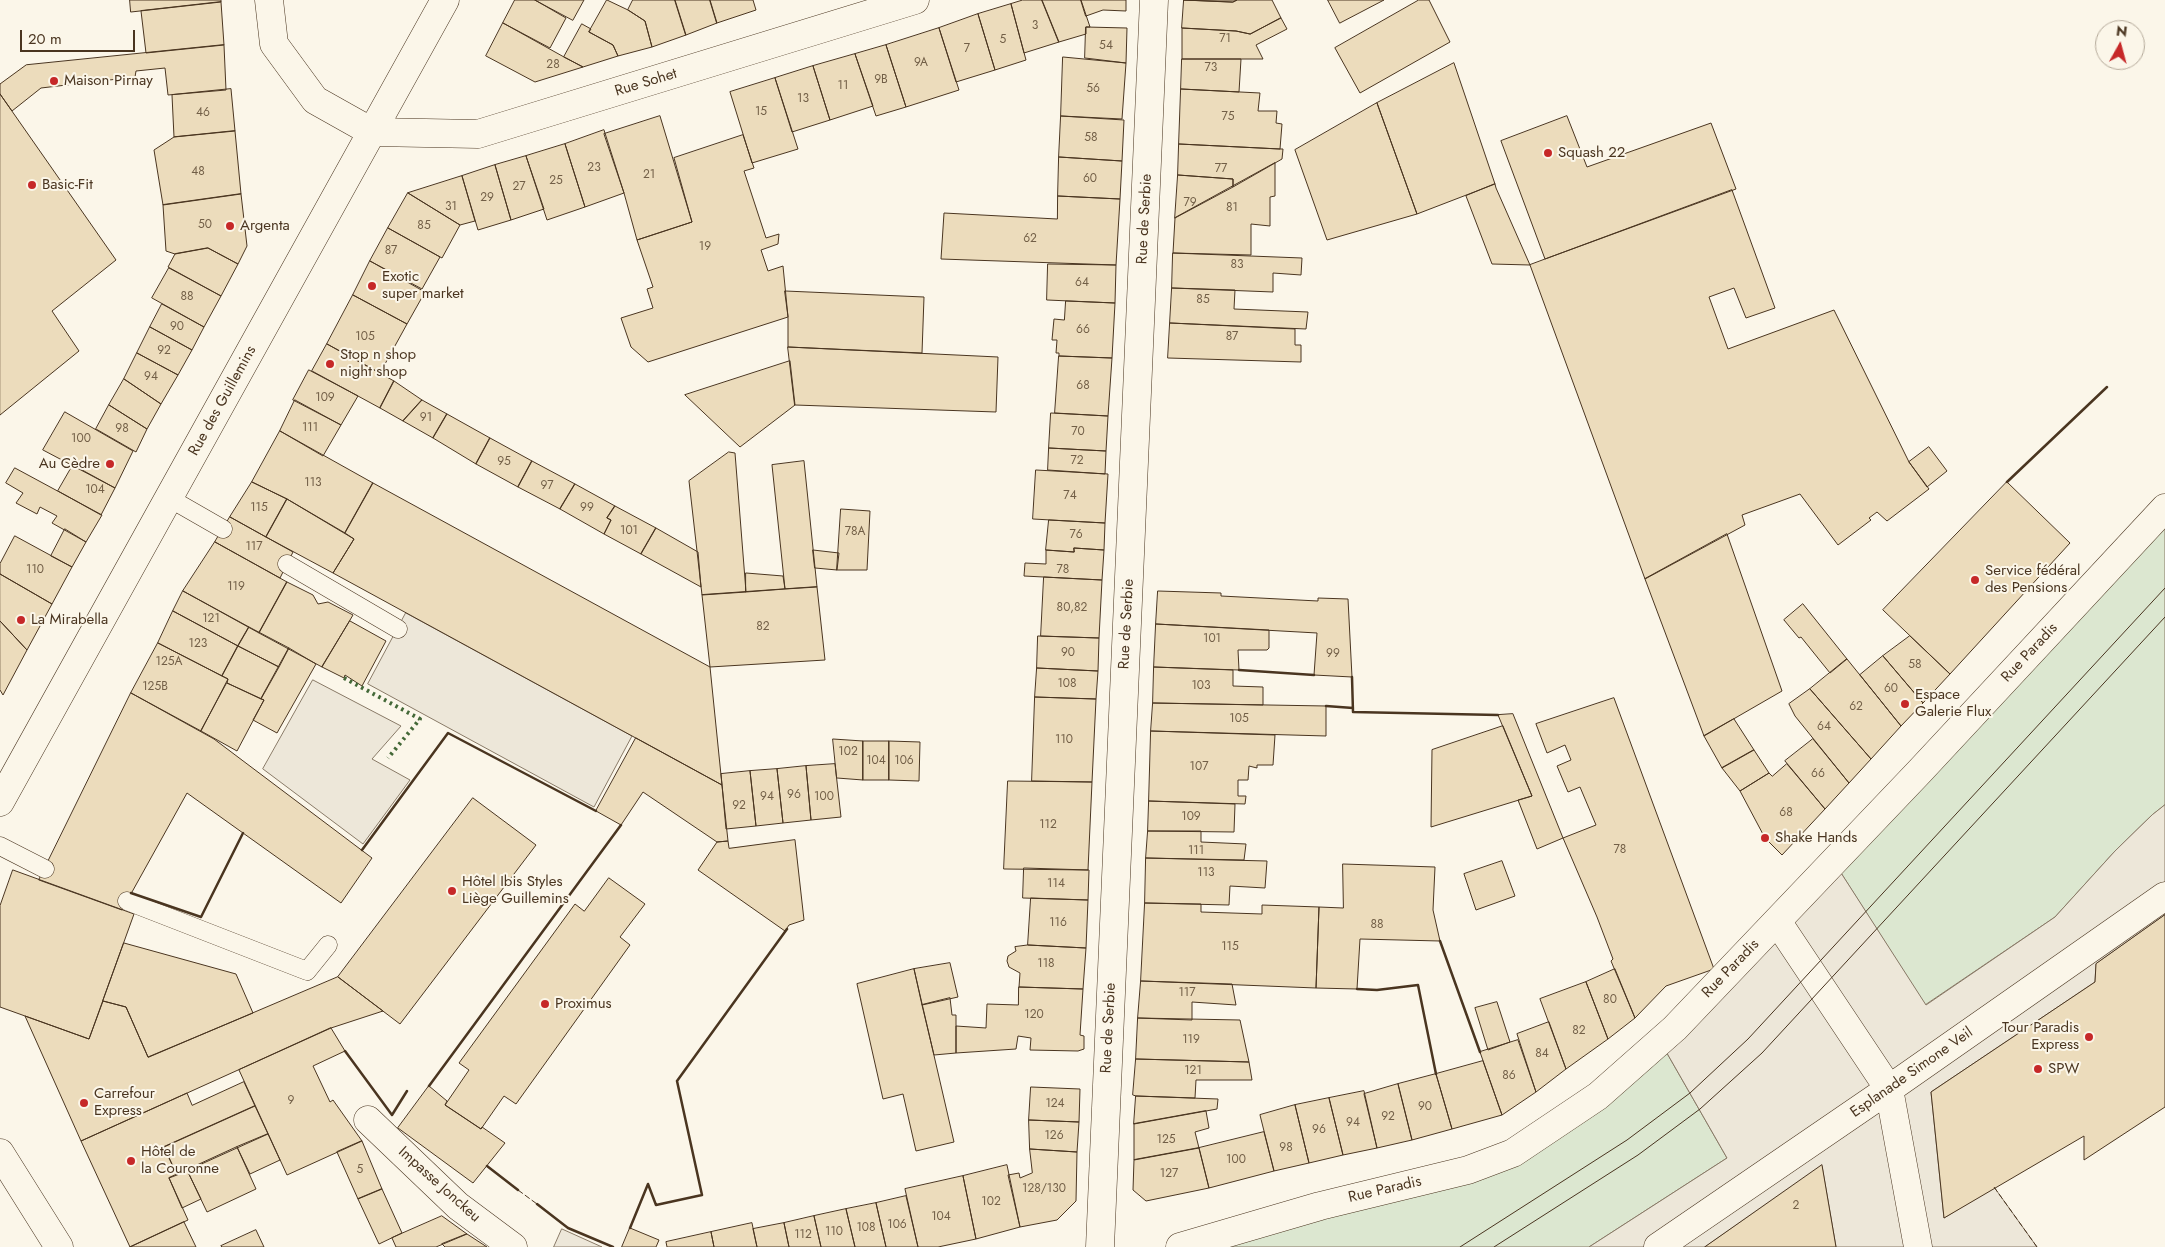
<!DOCTYPE html>
<meta charset="utf-8">
<style>
body{margin:0}
#map{position:relative;width:2165px;height:1247px;overflow:hidden;background:#fbf6e9;font-family:Jost,sans-serif}
canvas{display:block}
.north{position:absolute;left:2095px;top:20px;width:50px;height:50px;box-sizing:border-box;background:#fbf6e9;border:1px solid #b4a999;border-radius:50%;rotate:7deg;font-size:14px;font-weight:700;line-height:20px;text-align:center;color:#4a3520}
.north::after{content:'';display:block;margin:auto;width:18px;height:22px;background:#c62828;clip-path:polygon(50% 0,100% 100%,50% 72%,0 100%)}
.scale{position:absolute;left:20px;top:30px;width:115px;height:22px;box-sizing:border-box;border:2px solid #4a3520;border-top:0;padding-left:6px;font-size:15px;line-height:18px;white-space:nowrap;color:#4a3520;-webkit-text-stroke:4px #fbf6e9;paint-order:stroke}
</style>
<div id="map">
<canvas width="2165" height="1247"></canvas>
<div class="north">N</div>
<div class="scale">20 m</div>
</div>
<script>
const c = document.querySelector('canvas').getContext('2d');
c.lineJoin = 'round';
function fillPath(path, color) { c.fillStyle = color; c.fill(path, 'evenodd'); }
function strokePath(path, color, width, dash) { c.strokeStyle = color; c.lineWidth = width; c.lineCap = dash ? 'butt' : 'round'; c.setLineDash(dash || []); c.stroke(path); }
function label(font, color, halo, rows, align = 'center') {
  c.font = font + ' Jost,sans-serif'; c.lineWidth = 4; c.setLineDash([]); c.textBaseline = 'middle'; c.strokeStyle = halo; c.fillStyle = color; for (const [text, x, y, turn = 0] of rows) {
    c.save(); c.translate(x, y); c.rotate((+turn || 0) * Math.PI / 180); c.textAlign = isNaN(turn) ? turn : align; if (halo) c.strokeText(text, 0, 0); c.fillText(text, 0, 0); c.restore();
  }
}
const green = new Path2D(`
 M2165,508v297l-13,10 -37,36 -60,66 -130,88 -91,-143z
 M1660,1041l67,117 -138,89h-404l283,-77z`);
fillPath(green, '#dce7d0');
strokePath(green, '#887966', 1);
const parking = new Path2D(`
 M406,613l226,123 -38,71 -226,-123z
 M313,680l88,46 -29,33 38,21 -47,64 -100,-75z
 M2165,805v110l-69,49 -1,18 -164,110 13,126 50,-31 43,60h-201l-14,-81 -117,81h-116l138,-89 -67,-117 174,-179 92,143 129,-88 60,-66 37,-36z
 M562,1229l40,18h-48z`);
fillPath(parking, '#ede7d9');
strokePath(parking, '#887966', 1);
const building = new Path2D(`
 M130,0h91v2l-90,10z
 M515,0h20l31,18 -16,30 -47,-25z
 M535,0h49l-11,20z
 M607,0l21,10 17,11 7,26 -34,9 -5,-11 -24,-13z
 M633,0h42l11,35 -34,12 -7,-26 -17,-11z
 M675,0h35l7,23 -31,12z
 M710,0h43l3,10 -39,13z
 M1023,0h19l17,42 -35,11 -13,-49z
 M1042,0h39l9,27h-4v7l-27,8z
 M1081,0h45v11l-23,-1 -17,6z
 M1184,0h53l-4,2z
 M1184,0l49,2 4,-2h35l9,18 -31,16 -14,-3 -54,-3z
 M1328,0h56l-44,23z
 M1419,0h10l21,42 -90,51 -25,-45z
 M221,2l3,43 -78,8 -5,-42z
 M1011,4l15,56 -31,10 -17,-56z
 M978,14l17,56 -39,12 -17,-54z
 M1281,18l6,11 -31,16 7,14h-81v-31l54,3 14,3z
 M503,23l61,34 19,10 -48,15 -49,-26z
 M582,24l9,5 -2,3 24,13 5,11 -35,11 -19,-10z
 M1086,27l41,1 -1,35 -41,-5z
 M939,28l20,62 -53,17 -20,-62z
 M224,45l2,45 -58,5 -3,-27 -29,3 -1,6 -94,11 -29,23 -12,-17v-10l26,-19z
 M886,45l20,62 -30,9 -21,-62z
 M855,54l18,52 -43,14 -17,-54z
 M1063,57l63,6 -4,56 -61,-3z
 M1182,59h59l-2,33 -58,-3z
 M1454,63l41,121 -78,30 -40,-111z
 M813,66l17,54 -38,12 -17,-54z
 M775,78l23,71 -46,14 -22,-71z
 M231,89l4,42 -61,6 -2,-42z
 M1181,89l79,4 -2,18h19l-1,12 6,1 -2,25 -101,-5z
 M0,94l116,166 -64,51 27,40 -79,64z
 M1377,103l40,111 -90,26 -32,-90z
 M660,116l32,106 -55,18 -13,-47 -20,-59z
 M1061,116l63,4 -2,41 -63,-4z
 M1567,116l20,51 124,-44 25,66 -191,70 -44,-118z
 M604,130l20,63 -39,14 -20,-63z
 M235,131l6,63 -78,11 -9,-55 20,-13z
 M743,135l11,33 -10,3 22,67 13,-4 -1,10 -17,6 7,21 15,-5 5,51 -140,45 -17,-15 -10,-29 32,-10 -6,-19 6,-2 -16,-47 55,-18 -18,-64z
 M565,144l20,63 -38,13 -21,-64z
 M1179,144l101,5h3l-1,10 -49,28v-8l-55,-4z
 M526,156l18,53 -33,11 -16,-55z
 M1059,157l63,4 -2,38 -62,-3z
 M1275,163v33l-5,1v29l-19,-2v31l-78,-2 2,-35z
 M495,165l16,55 -33,10 -16,-54z
 M1178,175l55,4v8l-58,31z
 M462,176l13,45 -15,4 -52,-32z
 M1495,184l1,4 34,77 -38,-1 -26,-68z
 M1732,190l43,118 -29,10 -12,-30 -25,9 19,52 106,-39 75,152 20,27 -42,32 -10,-9 -8,6 2,2 -33,25 -38,-51 -58,21 3,10 -100,54 -115,-314z
 M408,193l52,32 -18,33 -54,-30z
 M241,194l6,52 -9,18 -30,-16 -33,6 -9,-3 -3,-46z
 M1058,196l62,3 -4,66 -175,-6 3,-46 113,6z
 M388,228l52,29 -18,32 -52,-28z
 M208,248l30,16 -17,32 -53,-29 7,-13z
 M1173,253l129,5 -1,17 -28,-2v19l-101,-4z
 M370,261l55,31 -18,32 -54,-29z
 M1048,264l68,1 -1,38 -68,-3z
 M169,268l52,28 -17,31 -52,-29z
 M1172,288l63,2 -1,19 74,3 -2,17 -136,-6z
 M785,291l139,6 -2,56 -134,-6v-30z
 M353,295l54,29 -27,49 -53,-29z
 M1066,301l49,2 -3,55 -53,-2v-3h-3l1,-13h-5l2,-21 10,1z
 M162,304l42,23 -12,23 -42,-23z
 M1170,323l125,6v16h6v17l-133,-4z
 M150,327l42,23 -14,25 -41,-22z
 M327,344l67,37 -14,27 -68,-37z
 M788,347l210,10 -2,55 -201,-7z
 M137,353l41,22 -17,29 -37,-25z
 M1059,356l53,2 -4,58 -53,-3z
 M790,361l5,44 -55,42 -55,-52z
 M309,370l49,26 -17,29 -48,-25z
 M124,379l37,25 -14,25 -38,-24z
 M394,381l28,19 -19,21 -23,-13z
 M295,400l46,25 -18,31 -43,-25z
 M422,400l25,14 -14,24 -30,-17z
 M109,405l38,24 -11,23 -40,-23z
 M65,412l68,39 -18,37 -72,-38z
 M1051,413l57,3 -2,35 -57,-3z
 M447,414l43,24 -14,26 -43,-26z
 M280,431l93,52 -28,50 -58,-34 -35,-17z
 M490,438l42,23 -14,26 -42,-23z
 M1929,447l18,24 -20,16 -18,-25z
 M1049,448l57,3 -1,23 -57,-4z
 M729,452l6,1 11,139 -44,3 -13,-114z
 M532,461l43,23 -15,25 -42,-22z
 M804,461l13,126 -32,2 -13,-124z
 M73,465l42,23 -14,27 -43,-24z
 M15,468l87,47 -16,27 -34,-19 5,-7 -17,-9 -3,7 -21,-11 7,-10 -17,-10z
 M1036,470l72,4 -3,49 -72,-4z
 M252,482l35,17 -21,38 -36,-20z
 M2007,482l63,61 -120,131 -67,-64z
 M373,483l337,184 12,118 -389,-212 21,-34 -9,-6z
 M575,484l40,22 -8,12 4,2 -7,14 -44,-25z
 M287,499l67,40 -21,34 -67,-36z
 M615,506l41,22 -15,26 -37,-20 7,-14 -4,-2z
 M841,509l29,2 -3,59h-30z
 M230,517l63,35 -13,26 -65,-36z
 M1049,520l56,3 -1,27 -30,-2v4l-28,-2z
 M656,528l42,24 3,35 -60,-33z
 M65,529l21,13 -14,25 -21,-11z
 M1727,534l55,157 -78,45 -59,-157z
 M15,536l57,31 -20,37 -52,-30v-10z
 M215,542l72,40 -28,51 -76,-42z
 M1074,548l30,2 -2,30 -78,-4 1,-13 21,1v-14l28,2z
 M813,550l26,3 -2,17 -22,-2z
 M746,573l37,3 2,13 -39,3z
 M0,574l52,30 -25,46 -27,-29z
 M1044,577l58,3 -3,58 -58,-2z
 M287,582l26,13 5,9 10,-2 25,13 -31,52 -63,-34z
 M817,587l8,73 -115,7 -8,-72z
 M183,591l66,36 -11,19 -65,-35z
 M1158,591l63,2v3l97,5v-3l30,1 4,78 -38,-2 3,-42 -161,-9z
 M1803,604l44,55 -17,14 -29,-36 -2,1 -15,-18z
 M173,611l65,35 -16,30 -64,-33z
 M0,621l27,29 -24,45 -3,-5z
 M350,621l36,20 -24,45 -17,-11 -1,3 -22,-11z
 M1156,624l113,6v18l-2,2h-29l1,20 -85,-3z
 M249,627l40,21 -10,19 -41,-21z
 M1038,636l61,2 -1,33 -61,-3z
 M1910,636l40,38 -27,29 -40,-47z
 M158,643l70,36 -27,52 -70,-38z
 M238,646l41,21 -18,32 -34,-16 1,-4 -6,-3z
 M289,648l27,16 -39,69 -24,-13 11,-20 -3,-1z
 M1883,656l40,47 -22,23 -41,-51z
 M1847,659l54,67 -30,33 -61,-70z
 M1154,667l79,3v16l30,1v18l-110,-2z
 M1037,668l61,3 -2,28 -61,-2z
 M227,683l37,17 -27,51 -36,-20z
 M1810,689l61,70 -22,24 -54,-67 -6,-12z
 M131,693l83,46 158,119 -31,45 -154,-110 -65,117 -83,-30z
 M1035,697l61,2 -4,83 -60,-1z
 M1614,698l100,271 -48,17 -31,32 -24,-57 2,-2 -16,-42 -34,-79 33,-13 -16,-38 -12,5 -11,-26 14,-6 -6,-15 -18,8 -11,-29z
 M1153,703l173,3v30l-175,-5z
 M1513,714l50,124 -26,11 -19,-49 14,-4 -34,-81z
 M1734,719l20,31 -32,18 -18,-32z
 M1503,726l29,70 -101,31 1,-77z
 M1151,731l124,4 -2,30h-16v3l-8,-2 -1,14h-10v16h8l-1,8 -96,-3z
 M636,738l86,47 6,56 -11,1 -74,-50 -22,33 -25,-14z
 M833,739l30,2v39l-26,-2z
 M1813,739l36,44 -24,26 -40,-48z
 M863,741h26v39h-26z
 M889,741l31,1 -1,39 -30,-1z
 M1754,750l15,23 -29,18 -18,-23z
 M835,764l6,53 -30,3 -5,-54z
 M1787,764l38,45 -43,46 -17,-17 -25,-47 29,-18 3,3z
 M806,766l5,54 -28,3 -6,-54z
 M777,769l6,54 -27,3 -6,-55z
 M750,771l6,55 -30,3 -5,-55z
 M1008,781l84,1 -4,88 -84,-1z
 M473,798l63,47 -136,179 -62,-47z
 M1149,801l86,3 -1,28 -86,-1z
 M1148,831h53v11l45,2 -2,16 -98,-2z
 M795,840l9,80 -15,5 -4,6 -87,-61 19,-28 11,-1 1,7z
 M1146,858l121,3 -2,27 -35,-2 -1,19 -84,-2z
 M1502,861l13,35 -39,14 -12,-36z
 M1343,864l92,3 -2,43 7,31 -80,-2 -3,50 -41,-1 3,-81 24,1z
 M1024,868l65,2 -1,30 -65,-2z
 M13,870l121,44 -45,125 -89,-32v-101z
 M609,878l36,26 -25,33 10,8 -114,159 -12,-8 -23,33 -36,-24 24,-35 -10,-7 116,-159 9,7z
 M1031,898l57,2 -2,48 -58,-3z
 M1145,903l56,1v8l61,2v-9l57,2 -3,81 -175,-7z
 M2165,915v192l-81,53v-24l-140,82 -13,-126 164,-110 1,-18z
 M124,943l112,31 17,39 -105,44 -22,-50 -23,-6z
 M1028,945l58,3 -3,41 -64,-2 1,-14 -11,-6 -2,-6 1,-5 8,-5 -1,-4z
 M950,963l8,34 -36,8 -8,-36z
 M914,969l40,173 -38,9 -13,-57 -20,5 -26,-115z
 M1615,969l20,49 -27,21 -22,-57z
 M338,977l45,34 -52,17 -250,113 -56,-125 64,23 14,-38 23,6 22,50z
 M1141,981l91,3 4,21 -44,-3v18l-54,-2z
 M1586,982l22,57 -42,30 -26,-70z
 M1019,987l64,2 -3,46 4,1v13l-6,2 -48,-1 1,-12 -13,-2 -2,13 -60,4v-27l30,2 1,-24 31,1z
 M950,998l2,17h4v38l-22,2 -12,-50z
 M1497,1002l13,40 -22,8 -13,-42z
 M1138,1018l102,2 9,42 -113,-3z
 M1549,1022l17,47 -30,23 -19,-58z
 M331,1028l14,23 -32,15 17,36 3,-2 29,41 -75,34 -48,-105z
 M1518,1040l18,52 -34,23 -22,-63z
 M1136,1059l113,3 3,18h-56l-1,18 -59,-2 -3,-1z
 M1483,1061l19,54 -50,14 -16,-55z
 M1436,1074l16,55 -40,11 -14,-56z
 M244,1082l11,24 -91,41 13,28 -8,3 19,42 -58,27 -49,-106 106,-48 5,12z
 M1398,1084l14,56 -35,8 -13,-54z
 M429,1086l18,15 -2,4 36,24 1,-2 23,16 -32,40 -75,-55z
 M1031,1087l49,2 -1,33 -50,-2z
 M1364,1091l13,57 -34,7 -14,-57z
 M1136,1096l82,3 -1,10 -83,15z
 M1329,1098l14,57 -34,8 -14,-58z
 M1295,1105l14,58 -35,8 -14,-56z
 M255,1106l13,28 -91,41 -13,-28z
 M1206,1111l3,17 -14,4 4,16 -65,12v-36z
 M1029,1120l50,2 -2,30 -47,-3z
 M1264,1132l10,39 -65,17 -10,-40z
 M268,1134l12,26 -30,14 -13,-27z
 M362,1141l20,48 -24,10 -21,-47z
 M237,1147l19,42 -49,23 -20,-42z
 M1199,1148l10,40 -63,13 -13,-11 1,-30z
 M1030,1149l47,3 -1,49 -19,19 -37,7 -12,-52 11,-2 1,5 12,-5z
 M1007,1165l13,62 -44,12 -13,-63z
 M1822,1165l14,82h-131z
 M187,1170l14,29 -19,9 -13,-30z
 M963,1176l13,63 -38,8h-20l-13,-58z
 M382,1189l20,44 -23,11 -21,-45z
 M906,1196l12,51h-32l-10,-44z
 M876,1203l10,44h-31l-9,-38z
 M846,1209l9,38h-34l-7,-31z
 M442,1216l25,18 -31,13h-40l-4,-9z
 M814,1216l7,31h-32l-5,-24z
 M184,1222l12,25h-66z
 M752,1223l5,24h-43l-3,-15z
 M784,1223l5,24h-32l-4,-18z
 M630,1228l29,12 -3,7h-34z
 M256,1230l8,17h-42l-1,-1z
 M711,1232l3,15h-47l-1,-5z
 M467,1234l20,13h-42l-3,-3z`);
fillPath(building, '#ecdcbc');
strokePath(building, '#4a3520', 1);
const lane = new Path2D(`
 M169,498l54,31
 M287,564l111,65
 M0,846l45,23
 M127,901l180,70 21,-26`);
const street = new Path2D(`
 M372,132l106,2 437,-134
 M1777,921l112,168 29,158
 M368,1120l90,86 55,41
 M0,1153l59,94
 M1100,1247l54,-1247
 M1180,1247l140,-41 148,-36 45,-17 85,-57 77,-68 245,-257 245,-263
 M1658,1247l231,-158 276,-193`);
const secondary = new Path2D(`
 M269,0l5,44 41,56 57,32
 M0,802l445,-802`);
strokePath(lane, '#4a3520', 19);
strokePath(street, '#4a3520', 29);
strokePath(secondary, '#4a3520', 29);
strokePath(lane, '#fbf6e9', 18);
strokePath(street, '#fbf6e9', 28);
strokePath(secondary, '#fbf6e9', 28);
strokePath(new Path2D(`
 M1460,1247l167,-107 63,-47 58,-54 417,-451
 M1494,1247l144,-92 62,-46 62,-56 403,-436`), '#4a3520', 1);
strokePath(new Path2D(`
 M344,678l76,41 -32,39`), '#436837', 4, [2.5, 4]);
strokePath(new Path2D(`
 M1994,1187l43,60
 M518,1190l19,14`), '#4a3520', 1, [6, 2.5]);
strokePath(new Path2D(`
 M2007,482l100,-95
 M1239,670l75,5
 M1352,677l1,35 145,3
 M1326,706l27,2
 M362,850l86,-117 148,78
 M131,893l70,24 42,-84
 M1440,941l40,111
 M1357,989l20,1 41,-5 18,89
 M345,1051l47,64 15,-24
 M429,1086l192,-261
 M487,1166l31,24
 M537,1204l31,24 45,19
 M630,1228l18,-44 8,21 46,-10 -25,-114 110,-152`), '#4a3520', 2.5);
for (const [x, y, r, color] of [
 [54,81,5,"#c62828"],
 [1548,153,5,"#c62828"],
 [32,185,5,"#c62828"],
 [230,226,5,"#c62828"],
 [372,286,5,"#c62828"],
 [330,364,5,"#c62828"],
 [110,464,5,"#c62828"],
 [1975,580,5,"#c62828"],
 [21,620,5,"#c62828"],
 [1905,704,5,"#c62828"],
 [1765,838,5,"#c62828"],
 [452,891,5,"#c62828"],
 [545,1004,5,"#c62828"],
 [2089,1037,5,"#c62828"],
 [2038,1069,5,"#c62828"],
 [84,1103,5,"#c62828"],
 [131,1161,5,"#c62828"]
]) { const dot = new Path2D(); dot.arc(x, y, r, 0, 2 * Math.PI); c.fillStyle = color; c.fill(dot); strokePath(dot, '#fbf6e9', 2); }
label('12px', '#725f47', null, [
 ["3",1035,26],
 ["71",1225,39],
 ["5",1003,40],
 ["54",1106,46],
 ["7",967,49],
 ["9A",921,63],
 ["28",553,65],
 ["73",1211,68],
 ["9B",881,80],
 ["11",843,86],
 ["56",1093,89],
 ["13",803,99],
 ["15",761,112],
 ["46",203,113],
 ["75",1228,117],
 ["58",1091,138],
 ["23",594,168],
 ["77",1221,169],
 ["48",198,172],
 ["21",649,175],
 ["60",1090,179],
 ["25",556,181],
 ["27",519,187],
 ["29",487,198],
 ["79",1190,203],
 ["31",451,207],
 ["81",1232,208],
 ["50",205,225],
 ["85",424,226],
 ["62",1030,239],
 ["19",705,247],
 ["87",391,251],
 ["83",1237,265],
 ["64",1082,283],
 ["88",187,297],
 ["85",1203,300],
 ["90",177,327],
 ["66",1083,330],
 ["105",365,337],
 ["87",1232,337],
 ["92",164,351],
 ["94",151,377],
 ["68",1083,386],
 ["109",325,398],
 ["91",426,418],
 ["111",310,428],
 ["98",122,429],
 ["70",1078,432],
 ["100",81,439],
 ["72",1077,461],
 ["95",504,462],
 ["113",313,483],
 ["97",547,486],
 ["104",95,490],
 ["74",1070,496],
 ["115",259,508],
 ["99",587,508],
 ["101",629,531],
 ["78A",855,532],
 ["76",1076,535],
 ["117",254,547],
 ["110",35,570],
 ["78",1063,570],
 ["119",236,587],
 ["80,82",1072,608],
 ["121",211,619],
 ["82",763,627],
 ["101",1212,639],
 ["123",198,644],
 ["90",1068,653],
 ["99",1333,654],
 ["125A",169,662],
 ["58",1915,665],
 ["108",1067,684],
 ["103",1201,686],
 ["125B",155,687],
 ["60",1891,689],
 ["62",1856,707],
 ["105",1239,719],
 ["64",1824,727],
 ["110",1064,740],
 ["102",848,752],
 ["104",876,761],
 ["106",904,761],
 ["107",1199,767],
 ["66",1818,774],
 ["96",794,795],
 ["94",767,797],
 ["100",824,797],
 ["92",739,806],
 ["68",1786,813],
 ["109",1191,817],
 ["112",1048,825],
 ["78",1620,850],
 ["111",1196,851],
 ["113",1206,873],
 ["114",1056,884],
 ["116",1058,923],
 ["88",1377,925],
 ["115",1230,947],
 ["118",1046,964],
 ["117",1187,993],
 ["80",1610,1000],
 ["120",1034,1015],
 ["82",1579,1031],
 ["119",1191,1040],
 ["84",1542,1054],
 ["121",1193,1071],
 ["86",1509,1076],
 ["9",291,1101],
 ["124",1055,1104],
 ["90",1425,1107],
 ["92",1388,1117],
 ["94",1353,1123],
 ["96",1319,1130],
 ["126",1054,1136],
 ["125",1166,1140],
 ["98",1286,1148],
 ["100",1236,1160],
 ["5",360,1170],
 ["127",1169,1174],
 ["128/130",1044,1189],
 ["102",991,1202],
 ["2",1796,1206],
 ["104",941,1217],
 ["106",897,1225],
 ["108",866,1228],
 ["110",834,1232],
 ["112",803,1235]
]);
label('15px', '#4a3520', '#fbf6e9', [
 ["Maison Pirnay",64,81],
 ["Squash 22",1558,153],
 ["Basic-Fit",42,185],
 ["Argenta",240,226],
 ["Exotic",382,277],
 ["super market",382,294],
 ["Stop n shop",340,355],
 ["night shop",340,372],
 ["Au Cèdre",100,464,"right"],
 ["Service fédéral",1985,571],
 ["des Pensions",1985,588],
 ["La Mirabella",31,620],
 ["Espace",1915,695],
 ["Galerie Flux",1915,712],
 ["Shake Hands",1775,838],
 ["Hôtel Ibis Styles",462,882],
 ["Liège Guillemins",462,899],
 ["Proximus",555,1004],
 ["Tour Paradis",2079,1028,"right"],
 ["Express",2079,1045,"right"],
 ["SPW",2048,1069],
 ["Carrefour",94,1094],
 ["Express",94,1111],
 ["Hôtel de",141,1152],
 ["la Couronne",141,1169]
], 'left');
label('15px', '#4a3520', '#fbf6e9', [
 ["Rue Sohet",646,83,-17],
 ["Rue de Serbie",1145,219,-87],
 ["Rue des Guillemins",223,401,-61],
 ["Rue de Serbie",1127,624,-87],
 ["Rue Paradis",2030,653,-47],
 ["Rue Paradis",1731,969,-46],
 ["Rue de Serbie",1109,1028,-87],
 ["Esplanade Simone Veil",1912,1073,-35],
 ["Impasse Jonckeu",439,1185,42],
 ["Rue Paradis",1385,1190,-13]
]);
</script>
